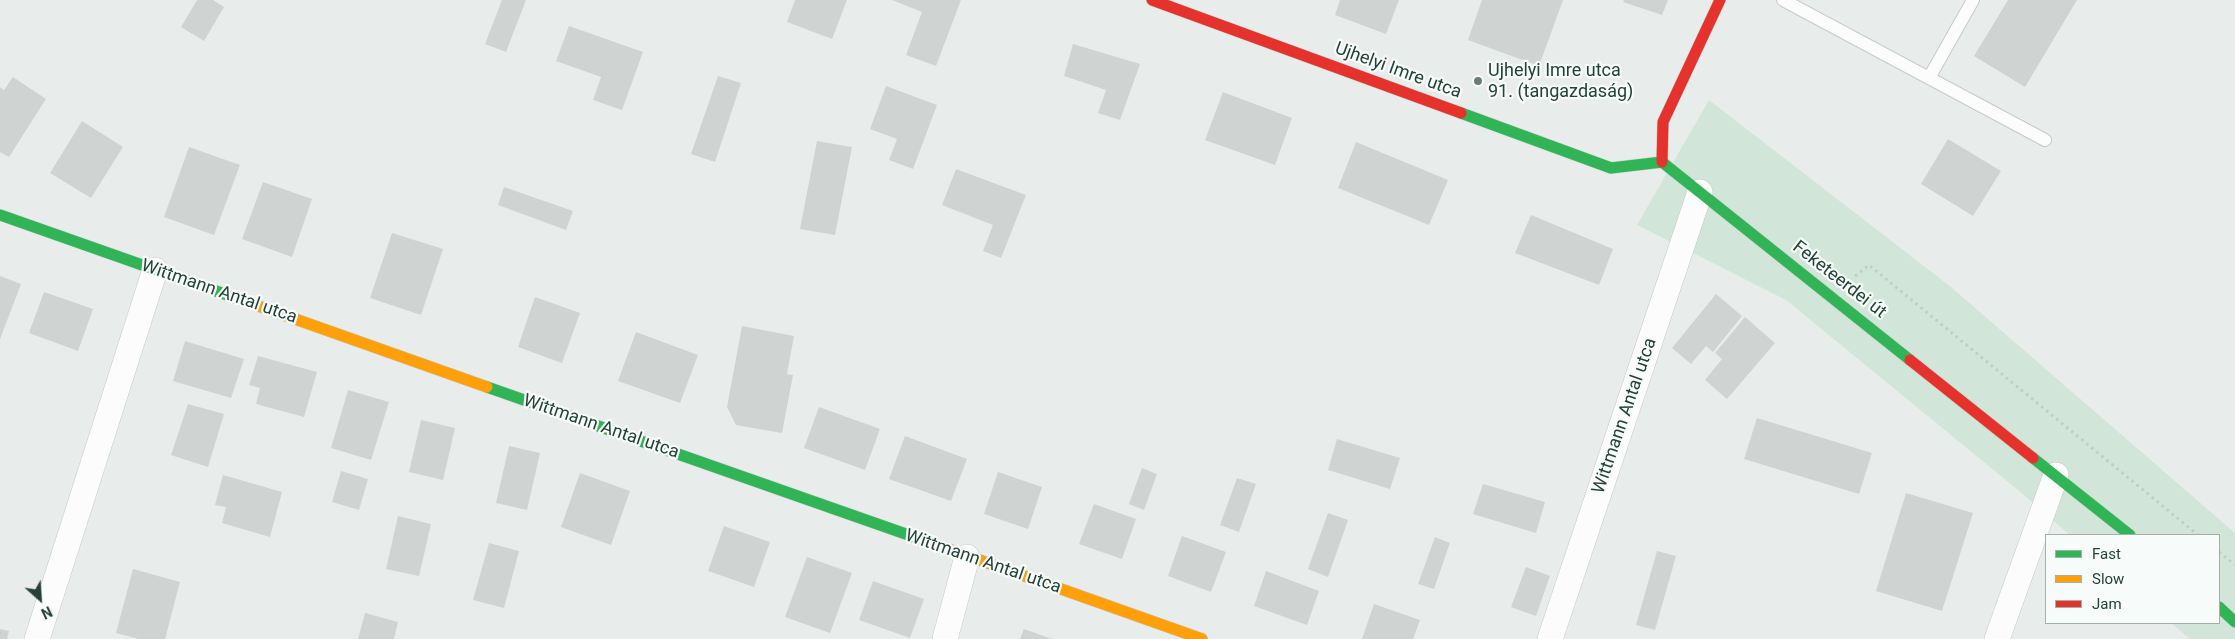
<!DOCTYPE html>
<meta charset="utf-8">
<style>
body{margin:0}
#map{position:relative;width:2235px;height:639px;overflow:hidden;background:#e8edeb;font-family:Roboto,sans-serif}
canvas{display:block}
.legend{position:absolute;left:2045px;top:534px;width:175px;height:90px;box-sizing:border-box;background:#f7fbf9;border:1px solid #a3b1ad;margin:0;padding:6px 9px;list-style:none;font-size:15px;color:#24423a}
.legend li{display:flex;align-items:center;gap:10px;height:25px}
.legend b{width:25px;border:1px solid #a3b1ad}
.north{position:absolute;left:15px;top:574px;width:50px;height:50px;-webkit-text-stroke:4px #f7fbf9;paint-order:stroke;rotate:154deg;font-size:14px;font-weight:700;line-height:20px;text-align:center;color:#24423a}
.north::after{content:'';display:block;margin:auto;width:18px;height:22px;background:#24423a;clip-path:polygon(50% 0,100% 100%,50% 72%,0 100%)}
</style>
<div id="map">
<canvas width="2235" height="639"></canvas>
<ul class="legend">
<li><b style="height:6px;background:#30b455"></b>Fast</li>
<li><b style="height:6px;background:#ff9f0a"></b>Slow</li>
<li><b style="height:6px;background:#e5322d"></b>Jam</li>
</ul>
<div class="north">N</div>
</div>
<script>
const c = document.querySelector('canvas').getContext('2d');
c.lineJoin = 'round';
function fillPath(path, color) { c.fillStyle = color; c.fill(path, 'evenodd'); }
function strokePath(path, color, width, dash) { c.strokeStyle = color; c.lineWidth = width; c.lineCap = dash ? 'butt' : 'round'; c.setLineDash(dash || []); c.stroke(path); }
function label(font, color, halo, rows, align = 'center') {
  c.font = font + ' Roboto,sans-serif'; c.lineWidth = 4.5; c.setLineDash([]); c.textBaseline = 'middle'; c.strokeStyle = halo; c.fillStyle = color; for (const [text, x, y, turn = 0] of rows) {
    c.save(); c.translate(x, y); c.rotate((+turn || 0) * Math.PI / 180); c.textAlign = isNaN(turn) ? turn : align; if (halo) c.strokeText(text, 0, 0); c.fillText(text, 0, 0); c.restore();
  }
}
fillPath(new Path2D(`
 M1709,100l242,187 284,246v106h-45l-19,-16h48v-88h-149l-52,-45 -232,-190 -149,-75z`), '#d1e6d8');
fillPath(new Path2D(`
 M197,0h16l11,7 -20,34 -23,-14z
 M502,0h24l-20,52 -21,-8z
 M795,0h52l-15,39 -45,-17z
 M892,0h69l-25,66 -30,-11 16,-43z
 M1340,0h59l-13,34 -51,-19z
 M1482,0h81l-24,66 -71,-26z
 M1624,0h44l-6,15 -39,-13z
 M2008,0h69l-52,87 -51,-31z
 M569,26l74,26 -21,58 -29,-10 8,-23 -45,-16z
 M1073,44l67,20 -20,56 -22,-7 8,-23 -42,-14z
 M718,76l23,7 -26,79 -24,-8z
 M13,77l33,22 -37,58 -9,-5v-65l4,3z
 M886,86l51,19 -24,64 -24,-9 8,-21 -27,-10z
 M1223,92l69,26 -17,47 -70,-25z
 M82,121l41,26 -32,51 -41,-25z
 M1948,139l53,32 -28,45 -52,-32z
 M817,141l35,6 -17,88 -35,-6z
 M1356,142l92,38 -19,45 -91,-37z
 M189,147l51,18 -26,70 -50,-18z
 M956,169l70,26 -25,63 -18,-7 10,-26 -51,-20z
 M263,182l49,17 -20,58 -50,-18z
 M504,187l69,24 -7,19 -68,-25z
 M1531,215l82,34 -14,36 -84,-32z
 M392,233l51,16 -22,66 -51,-17z
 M0,276l21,8 -21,55z
 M44,292l49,17 -15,42 -49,-18z
 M1716,294l26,22 -29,36 -7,-6 -15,18 -19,-16z
 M535,297l45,16 -18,50 -44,-16z
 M1745,317l30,26 -48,56 -22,-19 17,-21 -7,-6z
 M742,326l52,10 -7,38 6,1 -11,58 -46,-8 -9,-18z
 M636,332l62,23 -18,48 -62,-22z
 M185,341l59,18 -13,39 -58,-17z
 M258,356l59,16 -13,45 -48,-13 4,-16 -11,-3z
 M348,390l41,12 -18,58 -40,-12z
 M188,404l36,10 -16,53 -37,-12z
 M819,407l61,22 -15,41 -61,-22z
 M1757,418l115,35 -13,41 -115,-35z
 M421,420l34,8 -12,52 -34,-8z
 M905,436l62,23 -16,42 -62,-22z
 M1337,439l63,19 -10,31 -62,-19z
 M509,446l31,7 -13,57 -31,-7z
 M1142,468l15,6 -13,36 -15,-6z
 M341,471l27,8 -9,31 -27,-8z
 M998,472l44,15 -14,42 -44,-15z
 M580,473l50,18 -19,54 -50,-18z
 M223,475l59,17 -12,45 -48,-14 4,-16 -11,-2z
 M1237,478l19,6 -17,48 -19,-7z
 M1483,484l62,18 -9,31 -63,-19z
 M1906,493l67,20 -31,98 -66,-20z
 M1094,504l42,15 -14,40 -43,-15z
 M1328,513l20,7 -20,57 -20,-8z
 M398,516l33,8 -12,52 -33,-7z
 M724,526l46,16 -16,45 -46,-16z
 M1182,536l44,16 -15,40 -43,-16z
 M1435,537l15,6 -16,46 -16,-5z
 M489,543l30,8 -15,57 -31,-8z
 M1657,551l19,5 -21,74 -19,-5z
 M807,557l45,16 -22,60 -45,-16z
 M1526,567l24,9 -14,40 -25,-9z
 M133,569l47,13 -15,57h-26l-23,-6z
 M1266,571l53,20 -12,34 -53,-19z
 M873,581l51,18 -14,39 -51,-18z
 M1374,604l46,16 -7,19h-51z
 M365,613l33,9 -4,17h-36z
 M0,629l9,2 -2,8h-7z
 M1024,629l28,10h-32z`), '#cfd4d2');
const lane = new Path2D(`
 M1783,0l262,140
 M1929,78l44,-78`);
const street = new Path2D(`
 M37,639l118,-369
 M945,639l22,-82
 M1550,639l150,-447
 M1997,639l59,-164`);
const fast = new Path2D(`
 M1461,113l150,55 51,-6
 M1662,162l248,198
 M0,215l233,82
 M487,387l433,152
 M2033,458l97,77
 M2219,607l16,15`);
const slow = new Path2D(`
 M233,297l254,90
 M920,539l282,100`);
const jam = new Path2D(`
 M1152,0l309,113
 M1662,162l1,-40 57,-122
 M1910,360l123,98`);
strokePath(lane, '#c5cac8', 14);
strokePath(street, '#c5cac8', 26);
strokePath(fast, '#c3cbc8', 12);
strokePath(slow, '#c3cbc8', 12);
strokePath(jam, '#c3cbc8', 12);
strokePath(new Path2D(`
 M1855,276l14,-11 329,270
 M2219,552l16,13`), '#c3ccca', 3, [2.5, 4]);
strokePath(lane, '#fcfcfc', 12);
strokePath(street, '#fcfcfc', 25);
strokePath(fast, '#30b455', 11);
strokePath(slow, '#ff9f0a', 11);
strokePath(jam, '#e5322d', 11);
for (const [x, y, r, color] of [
 [1478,81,5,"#697e78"]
]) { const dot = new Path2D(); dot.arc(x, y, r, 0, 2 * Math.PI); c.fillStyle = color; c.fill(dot); strokePath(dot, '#f7fbf9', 2); }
label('18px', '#24423a', '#f7fbf9', [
 ["Ujhelyi Imre utca",1398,71,20],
 ["Feketeerdei út",1839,280,38],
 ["Wittmann Antal utca",219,292,19],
 ["Wittmann Antal utca",1625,416,-71],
 ["Wittmann Antal utca",601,427,19],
 ["Wittmann Antal utca",983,562,19]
]);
label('18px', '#24423a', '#f7fbf9', [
 ["Ujhelyi Imre utca",1488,71],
 ["91. (tangazdaság)",1488,92]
], 'left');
</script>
